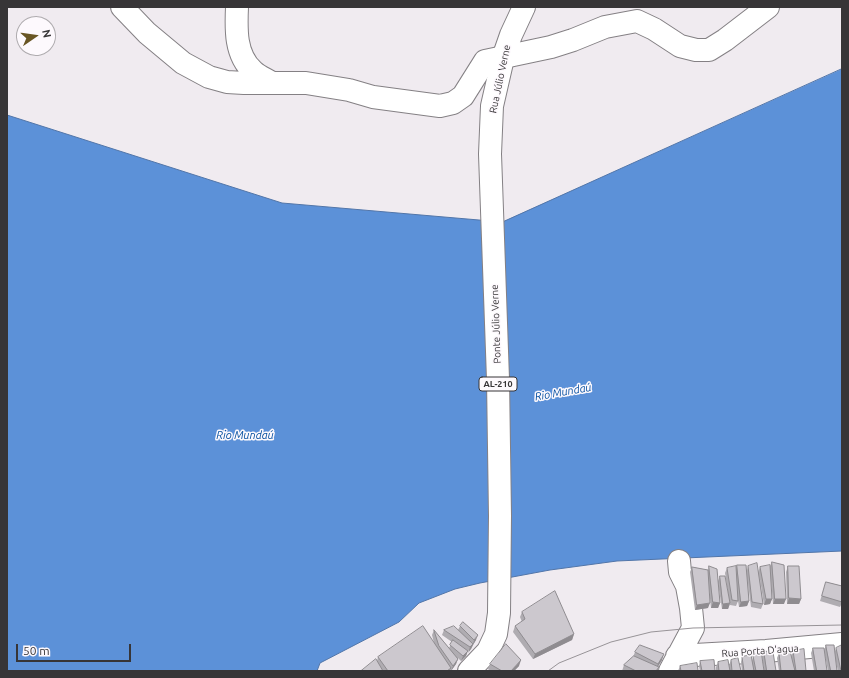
<!DOCTYPE html>
<meta charset="utf-8">
<style>
body{margin:0}
#map{position:relative;width:849px;height:678px;overflow:hidden;background:#f0ebf0;font-family:Ubuntu,sans-serif}
canvas{display:block}
.frame{position:absolute;inset:0;border:8px solid #373537;pointer-events:none}
.north{position:absolute;left:16px;top:16px;width:40px;height:40px;box-sizing:border-box;background:#fdf9fd;border:1px solid #aeabae;border-radius:50%;rotate:77deg;font-size:11px;font-weight:700;line-height:16px;text-align:center;color:#373537}
.north::after{content:'';display:block;margin:auto;width:14px;height:18px;background:#695624;clip-path:polygon(50% 0,100% 100%,50% 72%,0 100%)}
.scale{position:absolute;left:16px;top:644px;width:115px;height:18px;box-sizing:border-box;border:2px solid #373537;border-top:0;padding-left:5px;font-size:12px;line-height:14px;white-space:nowrap;color:#373537;-webkit-text-stroke:3px #fdf9fd;paint-order:stroke}
</style>
<div id="map">
<canvas width="849" height="678"></canvas>
<div class="frame"></div>
<div class="north">N</div>
<div class="scale">50 m</div>
</div>
<script>
const c = document.querySelector('canvas').getContext('2d');
c.lineJoin = 'round';
function fillPath(path, color) { c.fillStyle = color; c.fill(path, 'evenodd'); }
function strokePath(path, color, width, dash) { c.strokeStyle = color; c.lineWidth = width; c.lineCap = dash ? 'butt' : 'round'; c.setLineDash(dash || []); c.stroke(path); }
function label(font, color, halo, rows, align = 'center') {
  c.font = font + ' Ubuntu,sans-serif'; c.lineWidth = 3; c.setLineDash([]); c.textBaseline = 'middle'; c.strokeStyle = halo; c.fillStyle = color; for (const [text, x, y, turn = 0] of rows) {
    c.save(); c.translate(x, y); c.rotate((+turn || 0) * Math.PI / 180); c.textAlign = isNaN(turn) ? turn : align; if (halo) c.strokeText(text, 0, 0); c.fillText(text, 0, 0); c.restore();
  }
}
const water = new Path2D(`
 M842,69v482l-225,10 -67,9 -70,13 -25,6 -36,14 -20,19 -79,41 -3,8h-310v-556l275,88 220,19z`);
fillPath(water, '#5c91d8');
strokePath(water, '#5175a8', 1);
const minor = new Path2D(`
 M122,7l25,26 36,30 26,14 18,5 17,1h62l43,7 24,7 67,9 13,-3 10,-7 22,-35 66,-14 22,-7 32,-13 32,-6 17,8 26,17 16,4h13l16,-10 43,-33
 M237,7c-1,22 -2,48 16,64 5,5 13,8 19,12
 M677,656l89,-5 76,-7
 M670,671l23,-43 -2,-20 -4,-22 -7,-14 -1,-11`);
const major = new Path2D(`
 M469,671l19,-20 8,-17 3,-21 1,-97 -2,-137 -8,-225 2,-48 11,-48 8,-23 13,-28`);
strokePath(minor, '#848084', 24);
strokePath(major, '#848084', 24);
strokePath(minor, '#fff', 22);
strokePath(major, '#fff', 22);
strokePath(new Path2D(`
 M548,671l11,-8 52,-21 40,-10 42,-4 149,-3`), '#979397', 1);
fillPath(new Path2D(`
 M772,562l12,42h-11l-2,-25 1,20 -2,5 -6,1 -5,-32 4,31 -2,5 -10,-2 -3,-24 1,18 -2,5 -8,1 -1,-6 -2,5 -6,-1v-1l-2,5h-6l-4,-26 2,20 -2,5h-7l-2,-19 -1,19 -13,2 -5,-38 2,-5 16,3 1,-4 9,15 2,-5 9,24 -4,-27 2,-5 9,1 1,-4 10,5 1,-4 10,6 2,-5 10,-1z
 M788,566l13,33 -2,5h-12l-1,-32z
 M826,582l16,4v17l-2,4 -20,-6z
 M522,612l52,22 -2,6 -39,19 -20,-27 2,-6 7,-4 -2,-5z
 M460,626l16,14 -3,5 -2,4 -4,3 -1,4 -5,5 -3,-3 -2,6 -5,7v-1l-1,1h-89l16,-10 1,-4 56,-14 -2,-8 2,-5 15,18 3,-6 -10,-7 2,-5h14z
 M826,645l9,6 1,-3 6,23h-4l-2,-9 1,9h-9l-4,-21z
 M813,648l14,23h-13l-3,-18z
 M764,651l12,20h-12l-2,-15z
 M793,651l13,20h-27l-2,-13 2,-5 12,3z
 M635,652l27,8 -4,7h1l-1,4h-36l2,-6 9,-8z
 M753,656l11,15h-22l-1,-9 1,-5 10,4z
 M731,660l10,11h-25v-4l2,-5 11,3z
 M700,661l15,10h-15l-1,-5z
 M490,664l29,2 -5,5h-26l1,-1 -1,-1z
 M680,666l18,5h-20z`), '#afacb1');
fillPath(new Path2D(`
 M789,598l12,1 -2,5h-12z
 M766,599h6l-2,5 -6,1z
 M775,599h11l-2,5h-11z
 M749,601l-2,5 -8,1 2,-5z
 M713,602l7,1 -2,5h-7z
 M710,603l-2,5 -13,2 2,-5z
 M730,603l-2,6h-6l1,-5z
 M574,634l-2,6 -39,19 2,-5z
 M478,635l-2,5 -3,5 -2,4 -3,4 2,-6 3,-3 1,-4z
 M468,651l-2,5 -5,5 2,-5z
 M664,654l-2,6 -6,9 2,-5z
 M458,659l-2,5 -5,7 2,-5z
 M521,660l-2,6 -5,5h-3z`), '#8f8c90');
const building = new Path2D(`
 M772,562l12,3 2,34h-11z
 M757,563l6,41 -11,-2 -4,-36z
 M737,565h9l3,36 -8,1z
 M770,565l2,34h-6l-6,-32z
 M709,566l8,3 3,34 -7,-1z
 M736,566l2,35 -6,-1 -5,-32z
 M788,566h11l2,33 -12,-1z
 M692,567l16,3 2,33 -13,2z
 M720,576h5l5,27 -7,1z
 M826,582l16,4v16l-20,-6z
 M555,591l19,43 -39,20 -20,-28 10,-7 -3,-7z
 M463,622l15,13 -4,5 -14,-14z
 M423,626l28,42 -4,3h-59l-10,-14z
 M454,626l19,18 -3,3 -26,-17z
 M434,630l24,29 -5,7 -14,-20z
 M453,640l15,11 -5,5 -13,-11z
 M506,644l15,16 -10,11h-9l-12,-7z
 M640,645l24,9 -6,10 -23,-12z
 M826,645h8l3,26h-6z
 M842,645v26h-1l-5,-23z
 M813,648h11l3,23h-10z
 M804,649l2,22h-10l-3,-20z
 M761,650l3,21h-8l-3,-15z
 M764,651l9,1 3,19h-9z
 M790,651l5,20h-14l-2,-18z
 M751,655l3,16h-10l-2,-14z
 M634,656l25,11 -3,4h-20l-12,-6z
 M738,658l3,13h-9l-1,-11z
 M376,659l7,12h-22z
 M714,660l1,11h-13l-2,-10z
 M728,660l2,11h-11l-1,-9z
 M697,663l1,8h-17l-1,-5z`);
fillPath(building, '#ccc8ce');
strokePath(building, '#8f8c90', 1);
for (const [x, y, w] of [
 [498,384,38]
]) { const box = new Path2D(); box.roundRect(x - w / 2, y - 7, w, 14, 3); c.fillStyle = '#fdf9fd'; c.fill(box); strokePath(box, '#373537', 1); }
label('bold 9px', '#373537', null, [
 ["AL-210",498,384]
]);
label('10px', '#373537', '#fdf9fd', [
 ["Rua Júlio Verne",500,79,-78],
 ["Ponte Júlio Verne",496,324,-92],
 ["Rua Porta D'agua",760,651,-4]
]);
label('italic 11px', '#004c9f', '#fdf9fd', [
 ["Rio Mundaú",563,392,-10],
 ["Rio Mundaú",245,435]
]);
</script>
